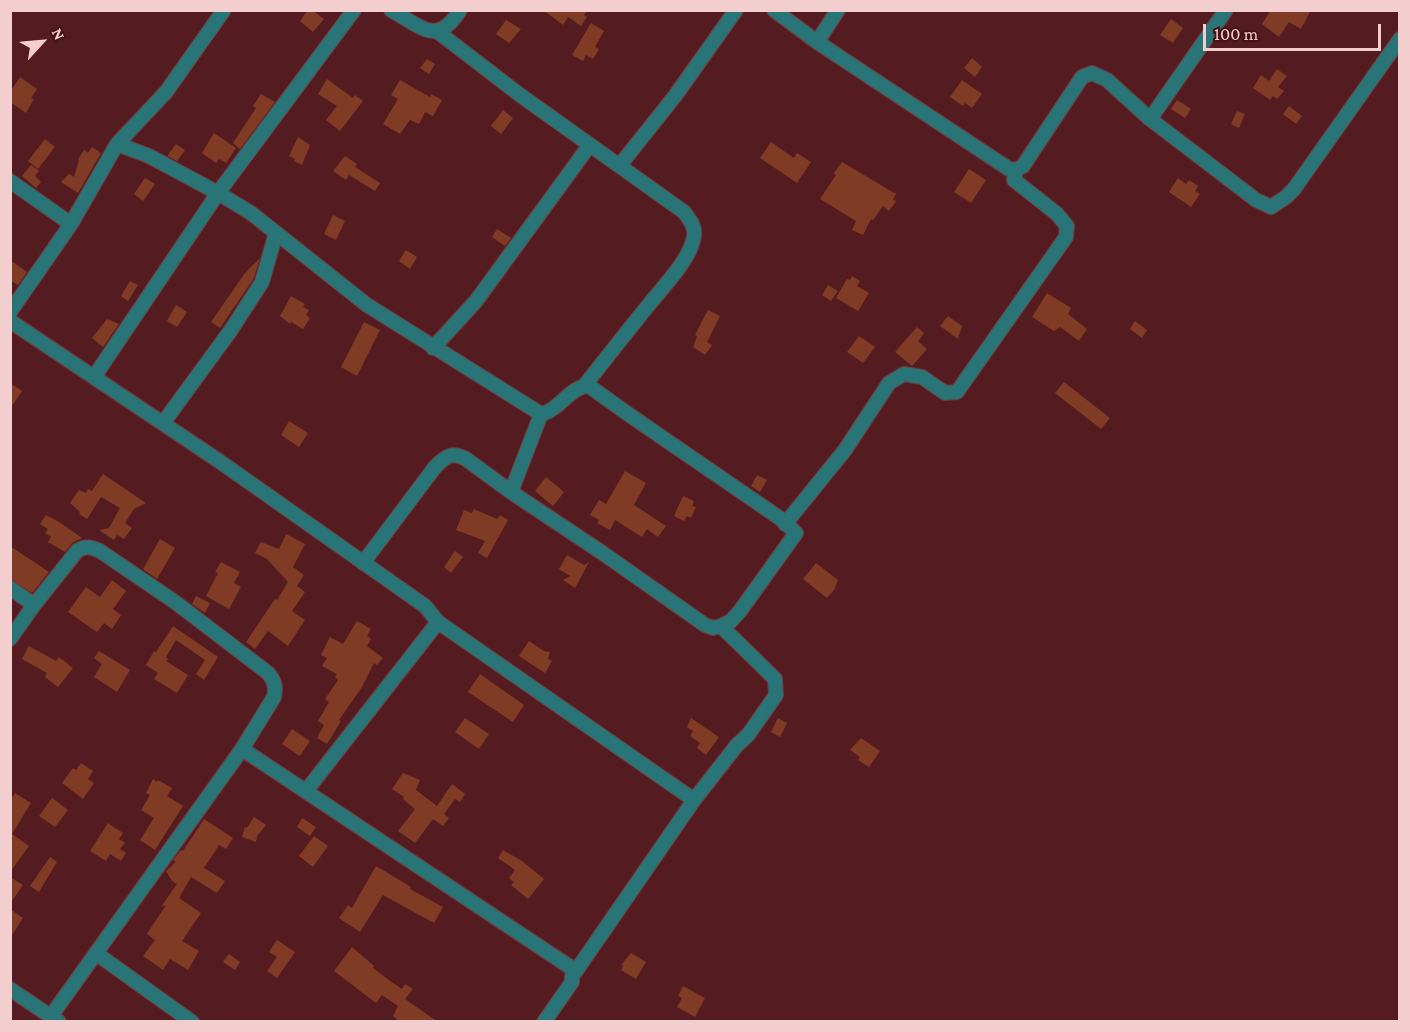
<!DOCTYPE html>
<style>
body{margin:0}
#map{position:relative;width:1410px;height:1032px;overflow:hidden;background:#541c20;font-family:"Crimson Pro",serif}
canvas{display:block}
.frame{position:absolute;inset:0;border:12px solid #f3cece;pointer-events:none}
.north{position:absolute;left:12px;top:12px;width:60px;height:60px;-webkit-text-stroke:4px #481117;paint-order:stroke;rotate:64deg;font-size:16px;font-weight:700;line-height:24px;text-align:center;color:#f3cece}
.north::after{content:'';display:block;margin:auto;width:21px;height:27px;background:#f3cece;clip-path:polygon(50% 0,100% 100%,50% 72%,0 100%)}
.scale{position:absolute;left:1203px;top:24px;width:178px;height:27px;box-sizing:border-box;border:3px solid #f3cece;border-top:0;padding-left:8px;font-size:18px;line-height:21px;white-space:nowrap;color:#f3cece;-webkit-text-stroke:4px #481117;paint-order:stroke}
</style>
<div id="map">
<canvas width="1410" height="1032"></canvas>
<div class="frame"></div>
<div class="north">N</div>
<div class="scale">100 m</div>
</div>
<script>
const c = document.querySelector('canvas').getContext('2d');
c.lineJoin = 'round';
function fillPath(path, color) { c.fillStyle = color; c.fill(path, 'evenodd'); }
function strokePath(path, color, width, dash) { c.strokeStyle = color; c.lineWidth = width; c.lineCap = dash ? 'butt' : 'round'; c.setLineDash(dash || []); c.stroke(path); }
fillPath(new Path2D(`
 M308,10h4l12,9 -11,13 -13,-11z
 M543,10h44l-3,5 3,2 -6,9 -13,-9 -5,8z
 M1271,10h40l-10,19 -12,-7 -10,15 -17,-13z
 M1171,19l12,9 -10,15 -13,-8z
 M506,20l15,9 -12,14 -13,-9z
 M591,23l13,8 -9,16 4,2 -6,10 -7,-4 -3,6 -11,-6z
 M972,58l10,9 -7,10 -11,-9z
 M427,59l8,5 -6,10 -9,-6z
 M1277,69l10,7 -9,11 6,4 -7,8 -4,-3 -3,4 -17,-12 8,-13 8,6z
 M20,77l17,12 -6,9 3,1 -8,14 -16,-11v-10z
 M327,79l26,19 2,-3 8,6 -23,30 -14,-11 11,-14 -19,-12z
 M400,80l30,17 1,-3 11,6 -9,16 -8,-4 -6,12 -9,-4 -10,14 -17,-10 15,-25 -7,-4z
 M962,80l20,14 -10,14 -7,-5 -2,3 -13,-9z
 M261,94l14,8 -35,47 -7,-6 23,-35 -3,-2z
 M1177,100l14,9 -6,9 -14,-9z
 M1289,106l13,10 -6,8 -13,-10z
 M503,110l10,8 -12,16 -10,-8z
 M1237,111l8,3 -6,14 -8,-4z
 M214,133l22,15 -10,15 -7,-4 -3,4 -14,-10z
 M298,137l12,8 -8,20 -8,-4 1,-2 -6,-3z
 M45,139l10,8 -17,22 -10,-8z
 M771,142l23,16 3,-5 14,9 -14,21 -37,-25z
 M176,144l9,6 -8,11 -10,-5z
 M92,147l9,6 -23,40 -17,-11 8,-8 5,3 5,-17 -1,-1 6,-9 4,3z
 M345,156l12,8 -2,3 25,16 -5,8 -26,-16 -3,5 -13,-9z
 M842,162l54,32 -3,5 3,2 -7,10 -6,-5 -10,14 -2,-1 -8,16 -11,-5 4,-9 -36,-22 16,-24 -2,-2z
 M31,165l8,6 -4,5 6,6 -5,6 -14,-12z
 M969,169l17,11 -15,23 -17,-11z
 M145,178l10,6 -12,17 -9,-7z
 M1178,178l8,6 3,-4 9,6 -3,5 5,3 -9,13 -22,-15z
 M333,215l12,6 -9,19 -12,-6z
 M497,229l14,9 -6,8 -13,-9z
 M406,250l11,7 -7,12 -11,-8z
 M260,258l-6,20 -34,50 -9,-6 34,-49z
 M10,260l17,12 -9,13 -8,-5z
 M852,276l8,5 -3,5 12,7 -11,18 -22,-13 11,-19 3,1z
 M130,281l8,4 -10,16 -7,-5z
 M828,285l10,6 -7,10 -9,-6z
 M1047,293l24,15 -3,6 19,15 -8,12 -19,-14 -6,4 -22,-14z
 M291,296l14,8 -2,3 6,3 -3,5 4,3 -7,11 -12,-7 -1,2 -10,-8z
 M176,305l11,7 -10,15 -10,-6z
 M708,310l12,6 -13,26 5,3 -7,10 -12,-8 4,-11 -2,-1z
 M948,316l14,10 -4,13 -18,-13z
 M107,319l12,5 -16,23 -11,-9z
 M1135,321l12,9 -5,8 -12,-9z
 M364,322l16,8 -23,46 -16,-9z
 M917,327l7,6 -6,8 9,8 -15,17 -17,-14z
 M859,336l16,11 -12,16 -16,-11z
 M1064,382l46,36 -9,11 -46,-36z
 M10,383l12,8 -12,18z
 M289,421l19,12 -9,14 -18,-12z
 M625,471l21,12 -12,22 32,21 -8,11 -11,-8 -5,8 -27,-17 -5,10 -13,-7 2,-3 -9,-5 9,-15 7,4z
 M103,474l43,29 -12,6 -9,14 7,5 -8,11 -7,-4 -3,5 -15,-10 10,-2 11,-20 -19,-11 -14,22 -8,-5 1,-2 -10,-9 9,-13 7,3 2,-4 4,2z
 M757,475l10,5 -7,12 -9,-6z
 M546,477l18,15 -11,14 -18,-15z
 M683,496l11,5 -2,5 4,1 -5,11 -4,-2 -3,5 -10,-5z
 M474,509l23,10 3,-4 8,5 -21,38 -9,-5 7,-12 -29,-11 8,-20 8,3z
 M46,515l13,7 23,16 -10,5 -7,9 -17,-10 3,-5 -6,-4 3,-4 -8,-5z
 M286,534l19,10 -12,23 11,8 -7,11 8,6 -13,19 13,9 -17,26 -20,-15 -13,18 -9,-7 29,-43 2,1 11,-18 -21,-23 -12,-6 6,-11 18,7z
 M160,539l15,9 -18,31 -14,-10z
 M10,546l39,26 -17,21 -22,-14z
 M455,551l8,6 -12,16 -7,-6z
 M567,555l17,10 5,-3 -14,26 -12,-8 7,-4 -11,-7z
 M221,562l19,10 -6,11 7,4 -12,22 -23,-13 12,-23 -3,-1z
 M816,563l22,17 -4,10 -7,8 -24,-19z
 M112,580l14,11 -13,18 8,6 -9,14 -8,-6 -7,9 -29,-20 18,-25 14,10z
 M196,596l14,7 -5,10 -13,-9z
 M357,621l14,8 -4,7 4,3 -4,7 16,12 -6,7 -3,-2 -12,24 -23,33 2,1 -14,23 -10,-6 7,-13 -6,-4 11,-19 -4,-3 13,-19 -3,-3 2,-3 -15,-8 5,-8 -6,-3 9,-18 13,7z
 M173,626l45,31 -14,23 -8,-6 9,-14 -29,-20 -10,17 2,2 -2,2 22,14 -11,18 -23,-14 4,-6 -12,-8 8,-14 2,1z
 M529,641l15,10 6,1 -2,7 4,2 -7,12 -26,-17z
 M29,646l27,15 3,-4 14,11 -15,19 -13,-10 2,-4 -25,-14z
 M99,651l31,19 -13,22 -23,-15 8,-13 -8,-6z
 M480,674l44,31 -11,17 -45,-30z
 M465,718l24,16 -10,15 -24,-17z
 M691,718l28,19 -13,18 -9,-7 3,-5 -10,-7 3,-5 -6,-4z
 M778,718l9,5 -7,14 -9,-5z
 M292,729l18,12 -10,15 -18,-12z
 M861,738l19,13 -11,16 -11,-7 2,-3 -10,-7z
 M81,763l12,8 -5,8 6,4 -11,16 -21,-16 11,-15 3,2z
 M403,773l17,7 -4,10 21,16 15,-22 13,10 -5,8 -5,-3 -11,15 5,4 -6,8 -10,-7 -18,24 -17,-12 17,-22 -12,-10 1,-2 -12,-8z
 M153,779l4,3 1,-2 14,8 -5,8 16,10 -28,44 -15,-10 14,-22 -13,-8 9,-15 -4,-2z
 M15,793l16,10 -19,31 17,12 -19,26v-71z
 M52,798l16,12 -13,17 -16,-11z
 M254,817l12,8 -9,11 -1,6 -14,-5 3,-10 2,1z
 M302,818l14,9 -6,9 -13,-9z
 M204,819l29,19 -7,11 -7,-4 -15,23 21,13 -8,12 -26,-16 -12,21 22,15 -19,28 17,10 -11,19 -18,-11 -7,11 -20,-14 12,-16 -8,-6 19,-29 -5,2 16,-23 -5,-3 -6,-10 10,-9 -3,-2 8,-10 2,1z
 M108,823l15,10 -4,6 6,4 -5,6 6,4 -5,8 -11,-7 -4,7 -16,-10z
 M314,836l14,10 -15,21 -14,-11z
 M503,850l19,11 22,18 -16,20 -17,-14 3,-3 -5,-4 6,-8 -17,-12z
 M50,857l7,5 -18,30 -9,-6z
 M376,866l35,21 -1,2 33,18 -9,16 -51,-28 -23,37 -21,-14 9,-13 4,3z
 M10,877l13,8 -13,19z
 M10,909l13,9 -13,20z
 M277,940l18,12 -18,26 -10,-7 10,-14 -8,-5z
 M352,947l22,19 -1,2 17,13 12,8 3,-5 8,5 -8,10 33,23h-38l-7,-6 5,-10 -16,-11 -6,8 -42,-32z
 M631,953l15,9 -10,17 -15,-9 2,-4 -2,-1z
 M229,954l11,8 -5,8 -12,-8z
 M683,986l22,12 -10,19 -18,-10 5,-9 -4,-2z`), '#803b25');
const minor = new Path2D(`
 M391,10c31,17 46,37 69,0
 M774,10l43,32 192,127 7,1
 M438,32l82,63 164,117c7,9 13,17 9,29 -6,21 -28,44 -42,61 -22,27 -44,55 -66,83
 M817,42l21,-32
 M1150,119l76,-109
 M117,144l32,12 69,37 33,20 116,92 174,109c18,-3 30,-29 48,-28l39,28 153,105 15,14 -56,78 -9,10 -10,5 -8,2 -8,-3 -101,-71 -93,-62 -45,-33c-14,-8 -21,-2 -31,8l-72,96
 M620,165l55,-69 61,-86
 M10,181l61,43
 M10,312l61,-88 46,-80 49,-52 58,-82
 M10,321l209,140 206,145 13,16 -132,169
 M433,348l43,-47 113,-155
 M94,377l124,-184 136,-183
 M163,423l68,-93 31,-48 14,-49
 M511,492l30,-78
 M785,524l60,-74 44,-67 15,-9 18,3 23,16 12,-1 109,-155 1,-11 -10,-12 -43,-34 2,-10 7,-4 59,-89 10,-4 15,7 43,39 106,81 15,7 15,-10 8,-8 106,-150
 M10,588l24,17
 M438,622l256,178 -118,171
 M10,639l24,-34 43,-54c9,-6 14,-4 23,0l75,51 93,71c7,8 8,14 6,24l-32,52 -191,267
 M242,749l334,222 -4,5v6l-28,40
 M694,800l43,-55 11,-10 28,-40 -1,-16 -54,-53
 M97,954l95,68
 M10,989l49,33`);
strokePath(minor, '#713c3f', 16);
strokePath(minor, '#287477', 14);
</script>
